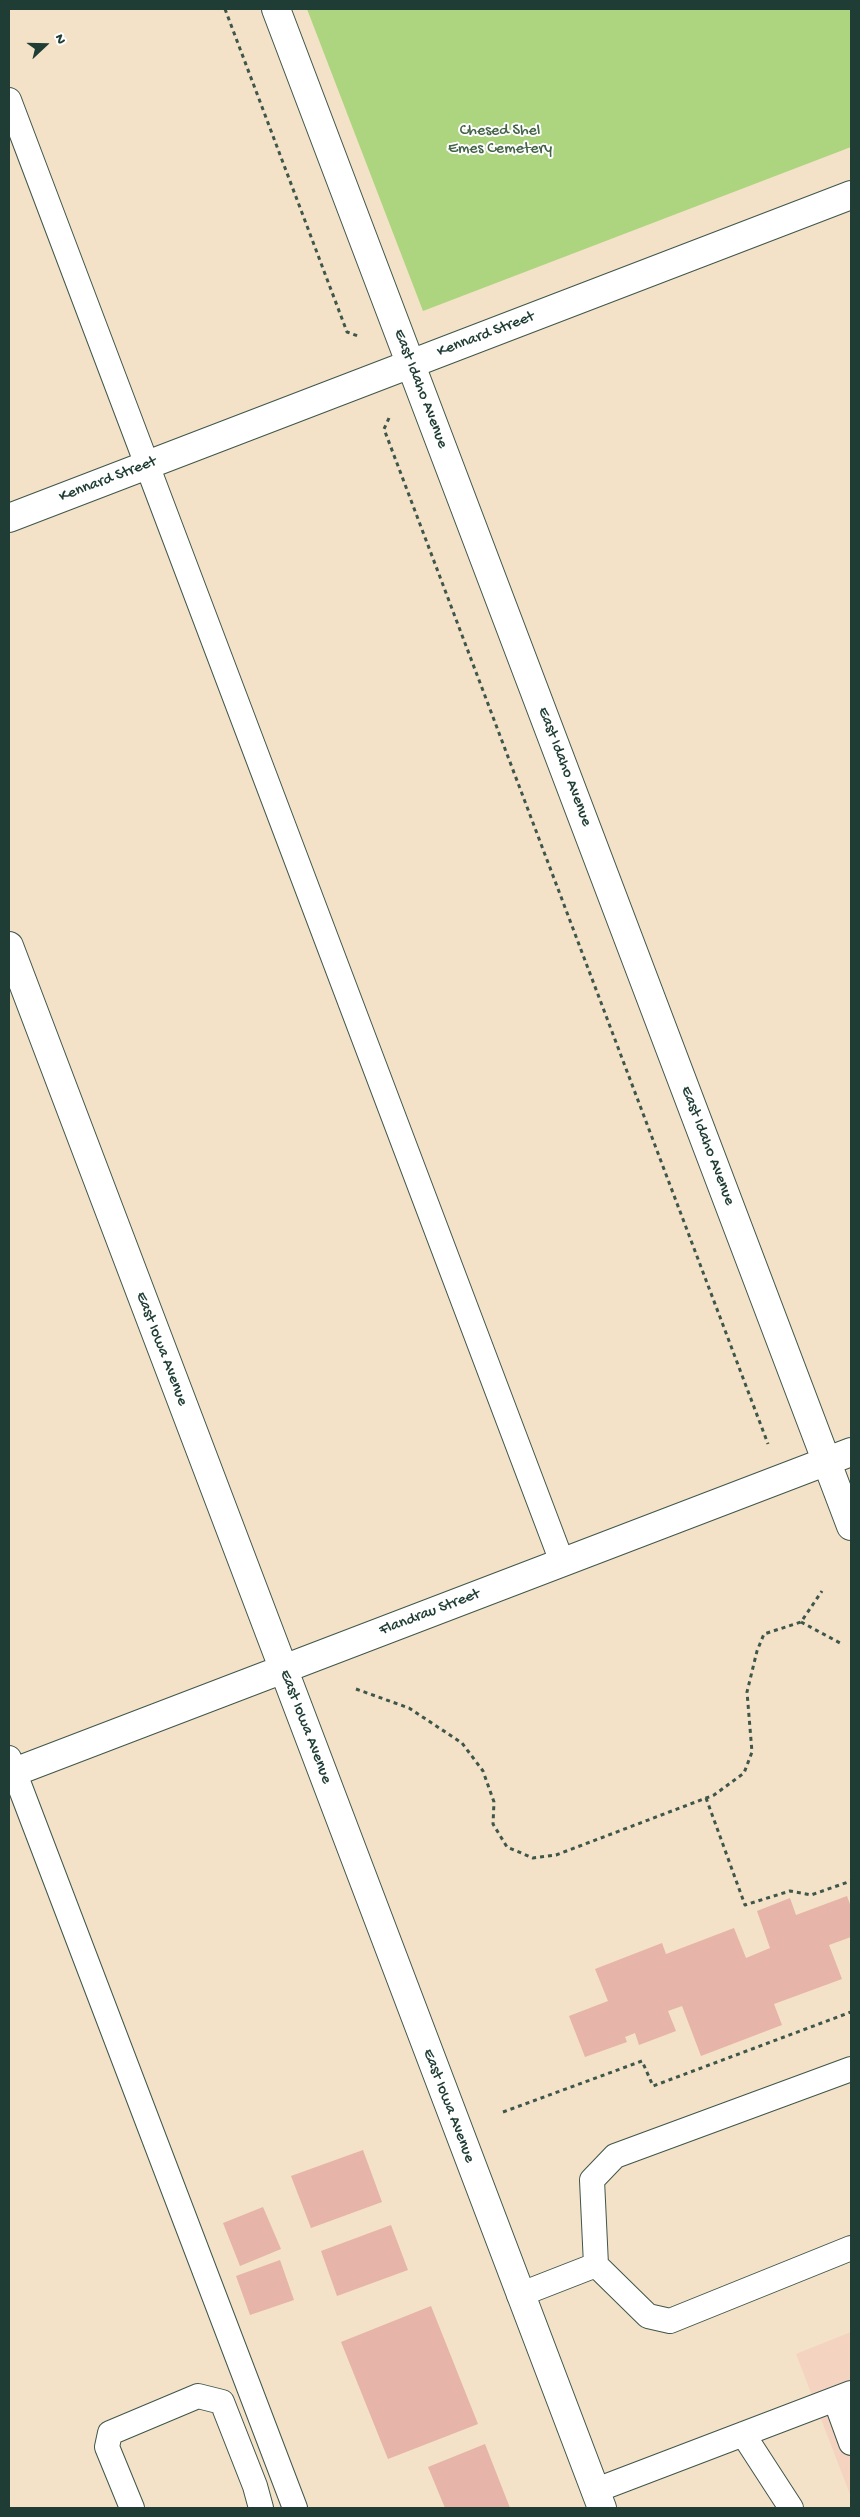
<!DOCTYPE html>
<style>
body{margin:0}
#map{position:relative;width:860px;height:2517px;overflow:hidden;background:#f3e2c7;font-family:"Gochi Hand",sans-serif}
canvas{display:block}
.frame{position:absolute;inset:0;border:10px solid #1f3d34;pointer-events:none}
.north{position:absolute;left:20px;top:20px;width:50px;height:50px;-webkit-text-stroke:4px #fff;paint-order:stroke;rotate:69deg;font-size:14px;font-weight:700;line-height:20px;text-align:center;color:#1f3d34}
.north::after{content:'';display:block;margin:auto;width:18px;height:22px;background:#1f3d34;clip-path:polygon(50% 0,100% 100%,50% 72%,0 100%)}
</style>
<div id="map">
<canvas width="860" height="2517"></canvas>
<div class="frame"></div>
<div class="north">N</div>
</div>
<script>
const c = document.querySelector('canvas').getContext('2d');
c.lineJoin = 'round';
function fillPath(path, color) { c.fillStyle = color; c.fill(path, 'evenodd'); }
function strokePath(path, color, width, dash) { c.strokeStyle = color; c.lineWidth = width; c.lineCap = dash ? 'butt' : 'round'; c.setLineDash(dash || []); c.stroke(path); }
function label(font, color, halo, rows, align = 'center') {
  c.font = font + ' "Gochi Hand",sans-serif'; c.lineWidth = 4; c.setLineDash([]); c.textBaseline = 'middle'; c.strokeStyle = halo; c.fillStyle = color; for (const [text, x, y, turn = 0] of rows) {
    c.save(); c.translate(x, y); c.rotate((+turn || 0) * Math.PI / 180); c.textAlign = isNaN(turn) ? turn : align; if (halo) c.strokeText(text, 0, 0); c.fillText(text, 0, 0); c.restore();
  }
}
fillPath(new Path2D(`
 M851,2332v165l-55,-143z`), '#f5d3c1');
fillPath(new Path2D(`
 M307,9h544v138l-428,164z`), '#add47e');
fillPath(new Path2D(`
 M847,1896l4,11v30l-22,8 13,34 -68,25 8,21 -81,31 -19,-50 -14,5 8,20 -37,14 -4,-12 -10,4 2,5 -42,15 -16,-41 39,-15 -13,-32 67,-26 4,11 68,-26 12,30 24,-10 -13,-37 33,-13 6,17z
 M363,2150l19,52 -71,26 -20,-52z
 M263,2207l18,42 -41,17 -17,-43z
 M391,2225l17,45 -71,26 -16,-45z
 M280,2260l14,40 -44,15 -14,-39z
 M431,2306l47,118 -90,35 -47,-117z
 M485,2444l25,64h-65l-17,-41z`), '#e6b4a8');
const lane = new Path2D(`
 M9,100l553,1462
 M9,1758l286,750
 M851,2069l-236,87 -23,24 4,85 52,51 22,5 181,-73
 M519,2295l77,-30
 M835,2399l16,44
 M743,2434l48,74
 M594,2491l257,-98
 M132,2508l-25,-61 3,-14 88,-37 24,6 33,84 6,22`);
const street = new Path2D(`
 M276,9l575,1517
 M9,518l842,-323
 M9,946l593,1562
 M9,1774l842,-322`);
strokePath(lane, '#3f564a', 26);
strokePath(street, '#3f564a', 30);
strokePath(new Path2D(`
 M225,9l122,323 11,4
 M389,418l-5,11 384,1015
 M801,1622l41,22
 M356,1689l53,19 53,35 21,28 11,31 -1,22 14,23 26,11 23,-3 158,-60 30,-22 8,-21 -5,-60 10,-41 7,-17 37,-12 21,-31
 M706,1798l39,107 45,-14 21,4 40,-14
 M503,2112l139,-51 11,25 198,-74`), '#3f564a', 3, [4, 4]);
strokePath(lane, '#fff', 24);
strokePath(street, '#fff', 28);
label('16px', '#426346', '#fff', [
 ["Chesed Shel",500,132],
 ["Emes Cemetery",500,150]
]);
label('16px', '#1f3d34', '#fff', [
 ["Kennard Street",486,335,-21],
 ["East Idaho Avenue",420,389,69],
 ["Kennard Street",108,480,-21],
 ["East Idaho Avenue",564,767,69],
 ["East Idaho Avenue",707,1146,69],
 ["East Iowa Avenue",161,1349,69],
 ["Flandrau Street",430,1613,-21],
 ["East Iowa Avenue",305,1727,69],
 ["East Iowa Avenue",448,2106,69]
]);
</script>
